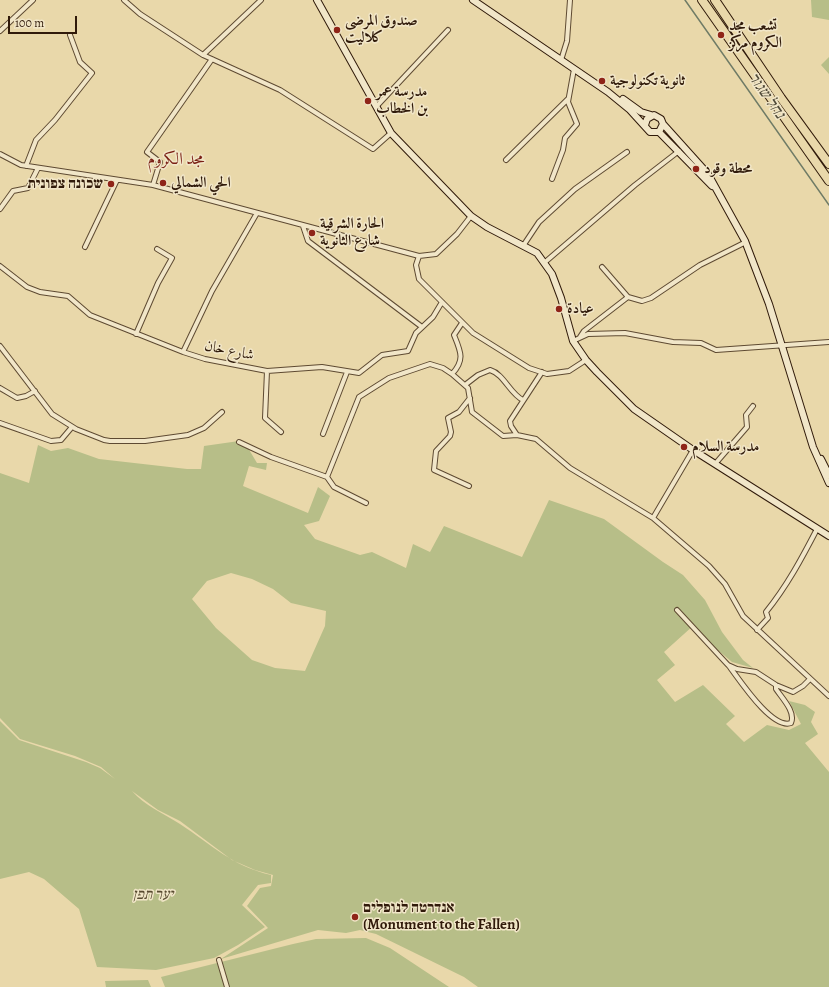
<!DOCTYPE html>
<meta charset="utf-8">
<style>
body{margin:0}
#map{position:relative;width:829px;height:987px;overflow:hidden;background:#e9d8aa;font-family:Alegreya,serif}
canvas{display:block}
.scale{position:absolute;left:8px;top:16px;width:69px;height:18px;box-sizing:border-box;border:2px solid #301a0a;border-top:0;padding-left:5px;font-size:12px;line-height:14px;white-space:nowrap;color:#301a0a;-webkit-text-stroke:3px #f1e6c8;paint-order:stroke}
</style>
<div id="map">
<canvas width="829" height="987"></canvas>
<div class="scale">100 m</div>
</div>
<script>
const c = document.querySelector('canvas').getContext('2d');
c.lineJoin = 'round';
function fillPath(path, color) { c.fillStyle = color; c.fill(path, 'evenodd'); }
function strokePath(path, color, width, dash) { c.strokeStyle = color; c.lineWidth = width; c.lineCap = dash ? 'butt' : 'round'; c.setLineDash(dash || []); c.stroke(path); }
function label(font, color, halo, rows, align = 'center') {
  c.font = font + ' Alegreya,Amiri,"Frank Ruhl Libre",serif'; c.lineWidth = 3; c.setLineDash([]); c.textBaseline = 'middle'; c.strokeStyle = halo; c.fillStyle = color; for (const [text, x, y, turn = 0] of rows) {
    c.save(); c.translate(x, y); c.rotate((+turn || 0) * Math.PI / 180); c.textAlign = isNaN(turn) ? turn : align; if (halo) c.strokeText(text, 0, 0); c.fillText(text, 0, 0); c.restore();
  }
}
fillPath(new Path2D(`
 M811,0h18v20l-17,-3z
 M829,57v17l-8,-9z
 M239,441l9,7 9,15h10l-1,7 -17,-4 -6,20 65,27 10,-26 12,9 -11,25 -15,4 11,14 45,16 12,-3 34,16 7,-24 17,8 14,-26 78,31 27,-57 55,19 59,43 20,13 22,25 17,32 21,28 10,8 -21,-6 -26,-22 -12,-15 -30,27 11,13 -18,15 18,22 28,-17 32,31 -9,8 18,18 23,-17 22,5 12,-6 -12,-23 16,4 10,7 -4,10 7,12 -13,9 24,29v215h-351l-14,-10 -88,-43 -16,-4 -14,3 -28,-3 -97,29 47,-31 -21,-22 13,-18 11,-2 2,-11 -18,-5 -23,-10 -52,-39 -22,-11 -26,-19c12,14 32,23 48,33 32,21 52,42 91,51v8l-13,2 -16,20 23,22 -27,18 -24,13 -58,12 -59,-3 -18,-58 -35,-30 -15,-7 -29,7v-158l19,19 67,22 14,6 15,11 -14,-12 -26,-11 -55,-17 -20,-21v-245l29,10 9,-38 13,6 17,-3 31,11 88,10h14l3,-23zM231,573l21,6 21,10 18,14 35,8 -1,15 -20,45 -30,-3 -23,-8 -36,-32 -24,-29 15,-18z
 M366,938l24,10 59,39h-284l-4,-10 132,-33 23,-5z
 M148,980l3,7h-45l-1,-6z`), '#b7be88');
strokePath(new Path2D(`
 M685,0l144,205`), '#6f7b66', 1.5);
const street = new Path2D(`
 M124,0l16,14 63,41 77,35 93,59 18,-16
 M0,31l33,-31
 M203,55l58,-55
 M562,57l5,-16 3,-41
 M376,107l72,-77
 M0,154l21,11 132,20 266,71 17,-2 21,-20 14,-18
 M506,160l62,-61
 M26,166l10,-26 19,-20 37,-47 -12,-11 -10,-27
 M552,179l11,-29 2,-12 12,-14 -9,-22 6,-33
 M153,185l7,-23 -13,-10 65,-93
 M0,209l13,-18 15,-3 10,-20
 M303,226l5,15 114,86
 M523,246l16,-24 36,-33 52,-37
 M85,247l32,-67
 M419,256l-3,9 3,14 54,54 56,35 18,6 22,-3 17,-11
 M544,263l91,-78 44,-34
 M0,266l27,21 13,5 28,4 22,19 93,37 22,7 62,12 55,-4 37,6 23,-18 26,-4 8,-18 17,-16 9,-15
 M602,267l26,30
 M462,323l-8,12c7,17 11,25 -2,39l16,14 4,24 31,24 14,-1 19,4 34,29 83,50 56,48 16,18 18,32 86,80
 M136,334l22,-51 14,-25 -15,-9
 M580,337l4,-6 44,-34 14,4 9,-3 49,-33 46,-23
 M573,341l15,-7 37,-1 48,9 28,1 15,7 113,-8
 M0,346l52,68 24,15 28,11 6,1h35l43,-6 16,-7 18,-16
 M183,352l29,-61 45,-78
 M267,371l-2,47 16,14
 M465,385l13,-10 12,-5c14,4 20,24 33,30
 M0,388l17,10 9,-2 9,-5
 M0,423l51,18 10,-1 11,-13
 M323,434l24,-62
 M517,435l-6,-9 -1,-5 32,-49
 M239,442l32,15 56,20
 M715,464l32,-37 -1,-12 7,-9
 M469,486l-35,-16 2,-19 14,-15 1,-4 -3,-14 11,-6 11,-14
 M366,503l-32,-16 -7,-10 32,-80 30,-19 41,-14 13,4 9,6
 M653,518l40,-68
 M677,610l51,55 9,4 19,3 20,13 17,7 10,-6 7,-7
 M757,630l11,-12 -2,-6c21,-26 36,-54 51,-83
 M729,666c10,13 43,64 62,57 5,-11 -9,-25 -15,-34v-4
 M219,960l8,27`);
const secondary = new Path2D(`
 M317,0l74,133 80,83 16,11 50,26 15,21 9,24 12,43 13,19 11,12 37,37 59,41 136,86
 M473,0l135,92 22,18 20,22h9l4,-8 -2,-5 -7,-4 -7,4 -2,6
 M623,99l18,13 10,3
 M663,124l45,50 37,67 24,63 44,143 16,36
 M659,132l53,54
 M821,459l8,16`);
const highway = new Path2D(`
 M702,0l127,181
 M715,0l66,98 48,66`);
strokePath(street, '#5e4a32', 6);
strokePath(secondary, '#301a0a', 8);
strokePath(highway, '#301a0a', 10);
strokePath(street, '#f1e6c8', 4);
strokePath(secondary, '#f1e6c8', 6);
strokePath(highway, '#e9d8aa', 8);
for (const [x, y, r, color] of [
 [337,30,4,"#8f2418"],
 [721,35,4,"#8f2418"],
 [602,81,4,"#8f2418"],
 [368,101,4,"#8f2418"],
 [696,169,4,"#8f2418"],
 [163,183,4,"#8f2418"],
 [111,184,4,"#8f2418"],
 [312,233,4,"#8f2418"],
 [559,309,4,"#8f2418"],
 [684,447,4,"#8f2418"],
 [355,917,4,"#8f2418"]
]) { const dot = new Path2D(); dot.arc(x, y, r, 0, 2 * Math.PI); c.fillStyle = color; c.fill(dot); strokePath(dot, '#f1e6c8', 1.5); }
label('bold 15px', '#301a0a', '#f1e6c8', [
 ["صندوق المرضى",345,21],
 ["كلاليت",345,38],
 ["تشعب مجد",729,26],
 ["الكروم مركز",729,43],
 ["ثانوية تكنولوجية",610,81],
 ["مدرسة عمر",376,92],
 ["بن الخطاب",376,109],
 ["محطة وقود",704,169],
 ["الحي الشمالي",171,183],
 ["שכונה צפונית",103,184,"right"],
 ["الحارة الشرقية",320,224],
 ["شارع الثانوية",320,241],
 ["عيادة",567,309],
 ["مدرسة السلام",692,447],
 ["אנדרטה לנופלים",363,908],
 ["(Monument to the Fallen)",363,925]
], 'left');
label('15px', '#301a0a', '#f1e6c8', [
 ["شارع خان",229,351,12]
]);
label('italic 15px', '#584b30', '#f1e6c8', [
 ["יער תפן",153,895]
]);
label('italic 16px', '#504a38', '#f1e6c8', [
 ["נחל שגור",766,96,55]
]);
label('17px', '#7a1f14', '#f1e6c8', [
 ["مجد الكروم",176,160]
]);
</script>
